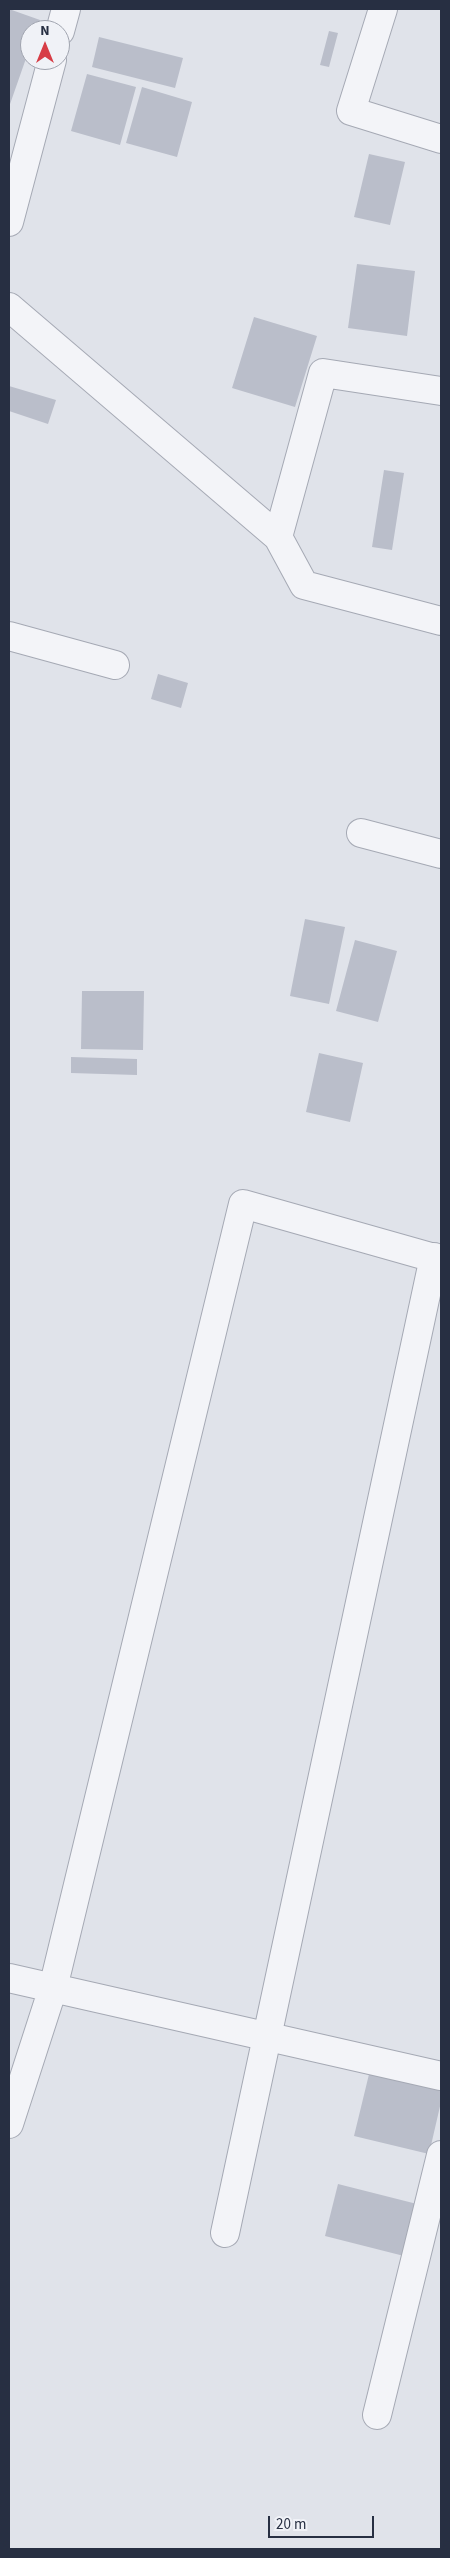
<!DOCTYPE html>
<style>
body{margin:0}
#map{position:relative;width:450px;height:2558px;overflow:hidden;background:#e0e3ea;font-family:"Source Sans 3",sans-serif}
canvas{display:block}
.frame{position:absolute;inset:0;border:10px solid #272f42;pointer-events:none}
.north{position:absolute;left:20px;top:20px;width:50px;height:50px;box-sizing:border-box;background:#f0f2f7;border:1px solid #a0a4af;border-radius:50%;rotate:0deg;font-size:14px;font-weight:700;line-height:20px;text-align:center;color:#272f42}
.north::after{content:'';display:block;margin:auto;width:18px;height:22px;background:#d73d46;clip-path:polygon(50% 0,100% 100%,50% 72%,0 100%)}
.scale{position:absolute;left:268px;top:2516px;width:106px;height:22px;box-sizing:border-box;border:2px solid #272f42;border-top:0;padding-left:6px;font-size:15px;line-height:18px;white-space:nowrap;color:#272f42;-webkit-text-stroke:4px #f0f2f7;paint-order:stroke}
</style>
<div id="map">
<canvas width="450" height="2558"></canvas>
<div class="frame"></div>
<div class="north">N</div>
<div class="scale">20 m</div>
</div>
<script>
const c = document.querySelector('canvas').getContext('2d');
c.lineJoin = 'round';
function fillPath(path, color) { c.fillStyle = color; c.fill(path, 'evenodd'); }
function strokePath(path, color, width, dash) { c.strokeStyle = color; c.lineWidth = width; c.lineCap = dash ? 'butt' : 'round'; c.setLineDash(dash || []); c.stroke(path); }
fillPath(new Path2D(`
 M9,9l31,11 -4,10h-6v17l-21,60z
 M329,31l9,2 -9,34 -9,-2z
 M99,37l84,21 -8,30 -83,-21z
 M87,74l49,13 -16,58 -49,-14z
 M142,87l50,15 -15,55 -51,-14z
 M369,154l36,8 -15,63 -36,-8z
 M357,264l58,7 -8,65 -59,-8z
 M254,317l63,19 -22,71 -63,-19z
 M9,386l47,14 -8,24 -39,-13z
 M384,470l20,3 -12,77 -20,-3z
 M158,674l30,9 -7,25 -30,-9z
 M305,919l40,8 -16,77 -39,-8z
 M355,940l42,11 -19,71 -42,-11z
 M82,991h62l-1,59 -62,-1z
 M319,1053l44,10 -13,59 -44,-10z
 M71,1057l66,2v16l-66,-2z
 M371,2066l70,17v19l-12,52 -75,-18z
 M338,2184l79,20 -13,52 -79,-20z`), '#babeca');
const street = new Path2D(`
 M383,9l-32,102 90,28
 M60,31l6,-22
 M9,222l43,-162
 M9,307l269,230 26,48 137,36
 M278,537l45,-164 118,18
 M9,636l106,29
 M361,833l80,21
 M9,1978l432,98
 M9,2124l44,-136 190,-784 198,56
 M225,2233l209,-976
 M377,2415l64,-260`);
strokePath(street, '#a5a9b4', 30);
strokePath(street, '#f3f4f8', 28);
</script>
